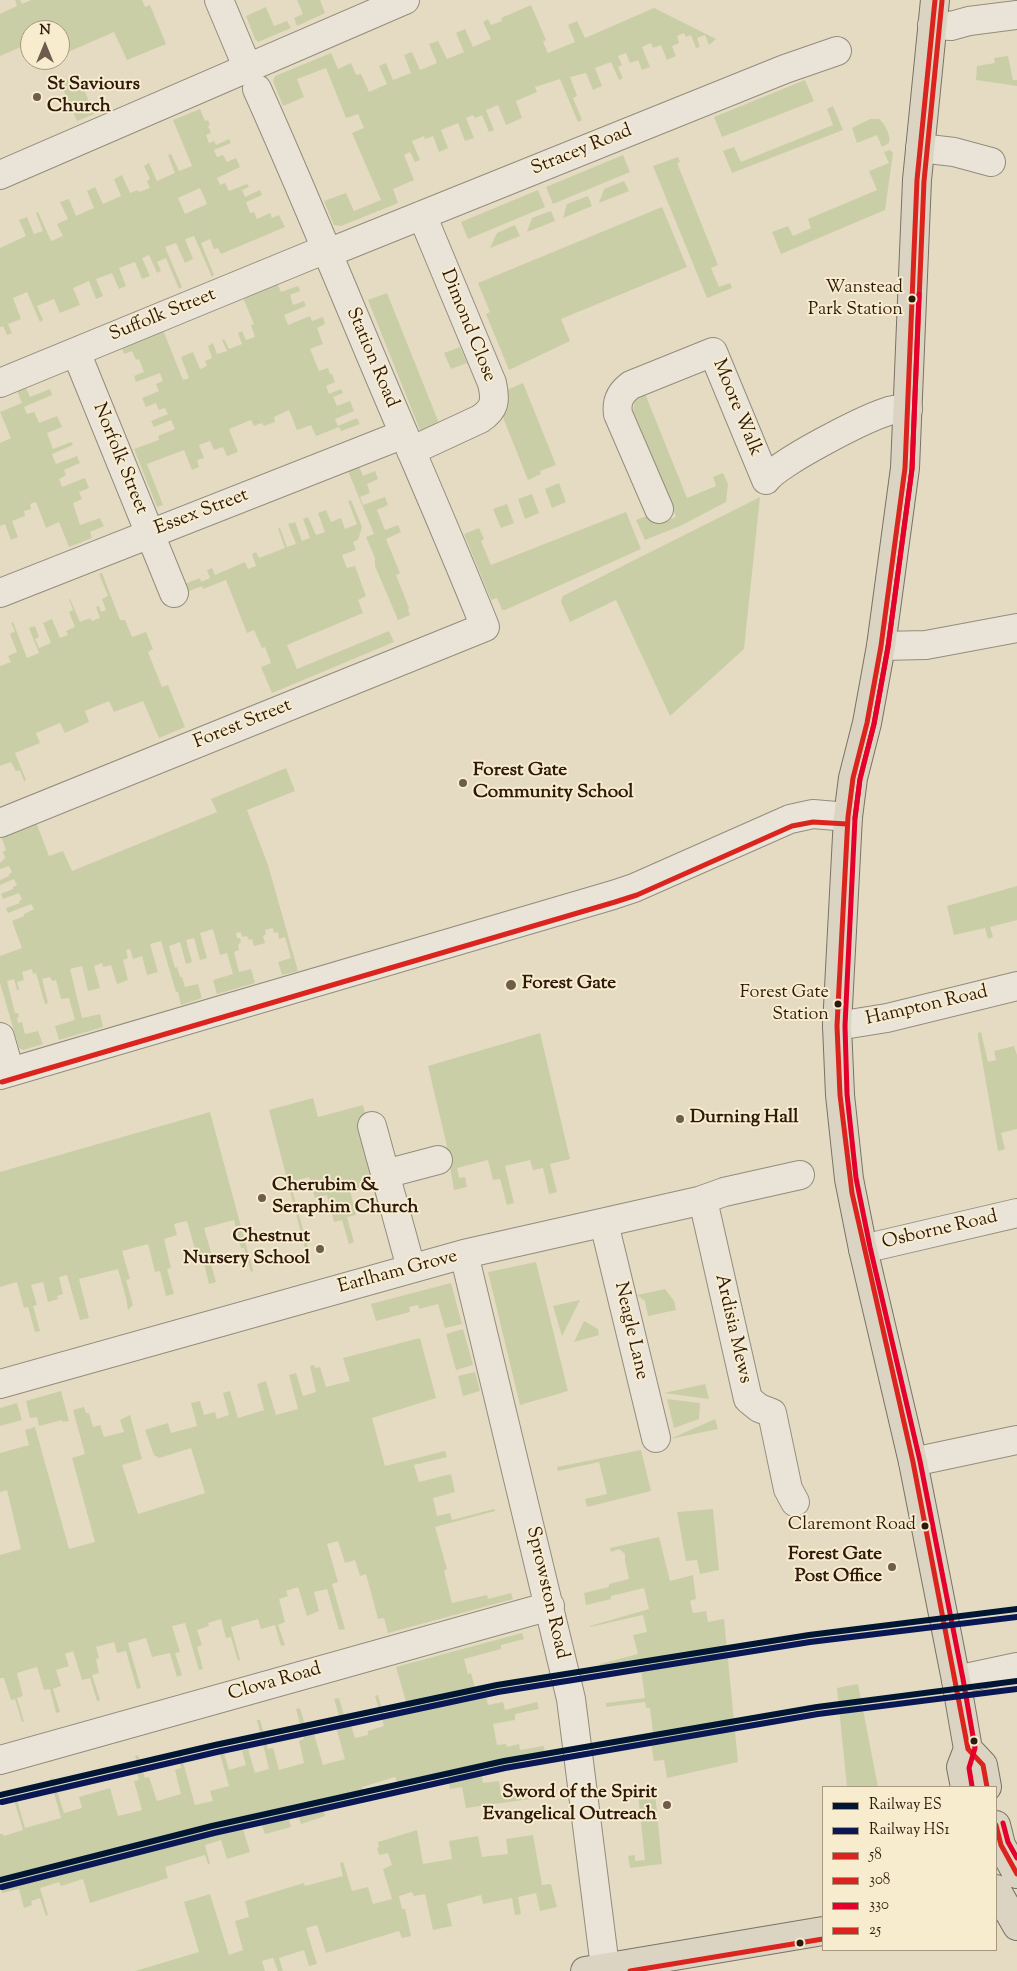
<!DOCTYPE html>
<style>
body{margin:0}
#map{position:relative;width:1017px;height:1971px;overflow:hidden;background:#e4dbc2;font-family:"Sorts Mill Goudy",serif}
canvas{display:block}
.legend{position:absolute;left:822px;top:1786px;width:175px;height:165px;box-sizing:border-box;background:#f7ecce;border:1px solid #a79881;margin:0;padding:6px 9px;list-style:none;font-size:15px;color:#2e190d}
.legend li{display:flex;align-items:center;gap:10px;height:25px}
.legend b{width:25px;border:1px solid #a79881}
.north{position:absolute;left:20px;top:20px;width:50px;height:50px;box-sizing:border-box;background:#f7ecce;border:1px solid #a79881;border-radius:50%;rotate:0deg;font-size:14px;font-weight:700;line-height:20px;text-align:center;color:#2e190d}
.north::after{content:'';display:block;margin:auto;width:18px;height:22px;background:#6e5d4c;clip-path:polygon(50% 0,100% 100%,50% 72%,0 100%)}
</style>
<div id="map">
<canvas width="1017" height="1971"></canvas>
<ul class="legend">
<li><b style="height:6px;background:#011633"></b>Railway ES</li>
<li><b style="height:6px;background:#091855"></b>Railway HS1</li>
<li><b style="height:6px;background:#dc241f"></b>58</li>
<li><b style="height:6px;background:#dc241f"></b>308</li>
<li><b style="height:6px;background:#e4002b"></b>330</li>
<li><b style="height:6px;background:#dc241f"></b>25</li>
</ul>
<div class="north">N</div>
</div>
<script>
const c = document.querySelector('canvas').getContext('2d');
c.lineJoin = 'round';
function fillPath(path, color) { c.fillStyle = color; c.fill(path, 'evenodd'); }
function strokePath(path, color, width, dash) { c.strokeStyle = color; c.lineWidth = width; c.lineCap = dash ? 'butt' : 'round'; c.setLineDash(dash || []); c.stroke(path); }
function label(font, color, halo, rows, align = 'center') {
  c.font = font + ' "Sorts Mill Goudy",serif'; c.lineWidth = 4; c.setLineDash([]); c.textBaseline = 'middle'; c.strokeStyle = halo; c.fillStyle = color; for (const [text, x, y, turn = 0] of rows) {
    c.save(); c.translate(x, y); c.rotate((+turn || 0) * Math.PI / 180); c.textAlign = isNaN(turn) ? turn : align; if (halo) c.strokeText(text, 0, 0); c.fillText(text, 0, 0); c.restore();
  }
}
fillPath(new Path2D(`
 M15,0h5l2,4 9,-4h111l3,7 5,-2 16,39 -39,16 -13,-28 -46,20 -8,-17v-5h-30v13l-30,13v-42l17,-8z
 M297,0h23l5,13 -28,13 -3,-8 9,-4z
 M531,5l15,35 -3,2 5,11 27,-11 -7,-17 9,-4 8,17 69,-30 62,31 -7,6 -4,-10 -8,3 3,9 -4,1 -5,-13 -5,2 -2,-4 -7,3 2,7 -7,3 4,10 -9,4 -6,-15 -8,3 -2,-5 -9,4 8,20 -8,3 -4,-10 -8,3 -4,-10 -8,3 4,9 -4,2 5,11 -4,2 -8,-18 -16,6 7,18 -9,4 -7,-17 -16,4 7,19 -4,2 9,22 -4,2 -18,-43 -25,8 2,5 -21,9 6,17 -16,7 -8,-20 -12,5 8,20 -5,2 -7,-17 -7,3 -2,-3 -7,3 8,20 -9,3 -7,-18 -17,7 7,18 -9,4 -6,-16 -8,3 -1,-3 -12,5 8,19 -5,2 -5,-10 -6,3 10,25 -21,9 5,14 -57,23 -7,-1 -10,-24 22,-8 8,18 27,-11 -29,-67 12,-5 -6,-14 -12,4 -20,-50 -29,11 7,18 -21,9 -10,-25 2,-5 56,-23 7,16 13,-6 5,12 5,-1 8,18 18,-8 -8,-18 7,-3 7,17 18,-7 -7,-18 8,-3 8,18 17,-7 -8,-19 9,-3 9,18 17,-7 -8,-19 9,-4 8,18 18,-8 -8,-17 5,-3 3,6 11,-4 -1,-3z
 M266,7l8,19 13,-5 4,7 -33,14 -3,-3 -9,-23z
 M1008,56l5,24h4v6l-41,-6 1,-14 18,-3 -1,-5z
 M78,75l16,39 -17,7 -17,-39z
 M805,80l9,21 -92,36 -8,-20z
 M833,106l10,24 -111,43 -9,-22 11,-4 7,15 92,-37 -6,-16z
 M200,109l5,12 3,-1 2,5 -2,1 3,7 -5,2 3,8 5,-2 2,4 13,-6 2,4 -17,7 3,7 6,-2 4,7 9,-4 4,9 -23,11 3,7 5,-2 4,8 18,-7 2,3 -7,3 3,7 15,-7 2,5 -16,7 4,11 4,-1 3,7 13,-6 2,5 7,-3 6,12 -64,27 -3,-6 -4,1 -4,-10 -9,4 13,32 -2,2 -18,-41 -9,3 8,20 -8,4 -9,-20 -11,4 17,40 -3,2 -13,-31 -9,4 4,9 -4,2 -8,-18 -7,3 8,18 -8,3 -7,-17 -16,6 7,18 -7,3 -7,-16 -16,6 7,17 -7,3 -7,-18 -16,7 7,17 -20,8 -6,-14 -17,7 6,14 -3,2 -13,-30 -14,6 8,21 -13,5 4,9 -5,2 -4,-9 -3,1v-79l26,-12 -7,-16 8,-3 7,17 9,-3 -7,-18 2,-1 13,29 12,-5 -6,-12 11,-5 -8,-17 9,-3 7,17 18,-8 -7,-17 8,-4 8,17 18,-8 -7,-17 8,-4 8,18 8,-3 1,2 11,-4 -3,-7 3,-2 -6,-13 5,-3 8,18 18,-8 -7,-18 3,-1 8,17 13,-5 -19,-46zM200,188l7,16 -22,10 -7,-16z
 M870,119h9c6,5 12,16 10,24l-7,4 -5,-12 -20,8 -5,-15z
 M890,150l3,3 -8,57 -104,44 -9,-22 16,-6 5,10 18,-8 -3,-9 69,-29 -8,-19 20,-8 -5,-11z
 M623,155l7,17 -77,32 -7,-17z
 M678,157l2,5 -3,1 41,102 -7,3 8,19 11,-4 2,5 -25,10 -54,-132z
 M624,181l5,10 -30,12 5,-14z
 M538,190l7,17 -77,32 -7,-17z
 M588,196l4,10 -29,12 4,-14z
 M662,207l25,60 -126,52 9,22 -61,29 -23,-56 4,-2 -12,-29z
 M551,211l4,10 -28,11 5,-14z
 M515,225l5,11 -30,12 7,-15z
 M277,283l4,9 17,-6 2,5 -10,4 3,10 11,-4 2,5 -22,9 4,10 22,-9 2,5 11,-4 2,7 -8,4 6,16 -13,5 9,22 9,-3 2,6h2l3,8 -9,4 3,8 12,-5 2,4 -10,4 4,9 13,-5 4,10 -19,8 3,7 19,-8 3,6 -19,7 -2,-4 -23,9 -5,-11 -14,5 -8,-20 -15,7 1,5 -11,4 -2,-3 -8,3 -3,-6 -22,9 9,23 -11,4 -4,-9 -9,3 -4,-9 -11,4 5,13 -7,2 2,7 -7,3 -8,-20 -37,14 16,41 -6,2 -23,-58 25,-9 -1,-4 17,-7 -4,-9 -17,7 -3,-6 17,-7 -3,-6 -6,2 -3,-7 -10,4 -4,-9 17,-7 -3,-7 7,-3 -3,-8 -24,9 -2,-6 10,-4 -5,-13 -3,1 -4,-9 -8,3 -2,-6 41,-18 20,50 6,-2 -8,-21 12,-5 7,17 7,-3 -2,-5 7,-3 -4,-12 5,-3 4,11 10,-3 -5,-11 2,-1 5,10 13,-5 -4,-11 4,-2 4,9 9,-3 -4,-12 3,-1 -11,-26z
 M387,293l54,135 -19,7 -54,-135z
 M460,347l7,16 -16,6 -7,-16z
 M523,383l33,82 -16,6 1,3 -13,6 -26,-65 2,-24z
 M26,388l4,9 20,-8 2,6 -28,12 3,7 7,-2 5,11 18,-7 5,11 -15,6 6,16 18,-7 2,3 -21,9 4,10 21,-8 3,7 -16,7 2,5 -7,4 3,8 23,-9 4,10 -10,4 3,7 -9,4 7,22 20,-7 4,8 -14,6 2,6 -23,9 -10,-25 -13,6 -10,-26 -6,2 1,5 -7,2 1,5 -13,5 6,16 -7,3 -6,-16 -5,2v-83l11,-5 -11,-26 22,-9 -5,-12z
 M644,391l43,107 29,-12 -3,-9 10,-4 5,11 -2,18 -46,24 -35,14 -9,-20 26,-10 4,11 10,-4 -43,-106 2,-12z
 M359,466l4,10 12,-5 3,8 -11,5 3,9 -10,4 3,8 22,-8 3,8 -11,5 8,20 13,-5 3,7 -15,7 14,34 -4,2 13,33 -1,1 2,6 -12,5 -23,-54v-8l-9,-21 8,-3 -26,-63z
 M559,483l7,19 -14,6 -7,-19z
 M532,494l7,19 -14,6 -7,-20z
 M760,497l-16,152 -74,67 -54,-116 -46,22 -9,-20 2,-6z
 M351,500l11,27 -4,13 -5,2 3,8 -14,5 5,13 8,-2 11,30 -8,4 5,13 -76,32 10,24 92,-38 5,11 -122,51 -11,-26 10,-4 -6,-16 -3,1 -8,-18 -7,3 -21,-53 -23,9 -1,-3 -15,6 -3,-8 16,-6 1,4 9,-4 -3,-8 5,-2 3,7 30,-13 3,7 8,-3 -4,-12 4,-2 3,6 26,-10 -7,-20h2l7,19 9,-3 -8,-20 7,-2 7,19 8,-3 -7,-19 5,-2 8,18 9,-3 -7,-19 8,-3 5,12 10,-4 4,11 12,-5 -9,-23z
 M507,504l7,19 -13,5 -8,-19z
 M626,512l15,37 -136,61h-3l-5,-12 -6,2 -27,-66 15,-6 5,11 -3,2 10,24z
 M102,573l18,47h5l7,17 14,-5 7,17 -5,3 14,35 6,-2 17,42 -26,11 -16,-37 -29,11 -5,-11 -24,10 4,11 -24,11 -5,-10 -24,10 4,10 -25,10 11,27 -2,1 -4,-11 -4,1 -5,-9 -11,4v-100l11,-4 -3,-6 9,-4 -7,-18 5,-3 -4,-8 2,-1 14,36 12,-5 -10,-25 6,-2 4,11 -4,2 4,9 12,-5 -8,-20 9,-4 8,19 8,-3 -2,-4 9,-4 -6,-15 4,-2 -4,-11h1l10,23 10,-4 2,3 8,-3 -4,-11 3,-1 2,6 5,-2 -4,-11 6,-3 -9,-22z
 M286,768l9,23 -48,19 21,55 30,106 -16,4 -4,-13 13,-4 -6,-21 -6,2 -1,-7 -4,1 -1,-5 -8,2 1,4 -3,2 2,7 -11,3 -2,-7 -3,1 -2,-4 -5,1 -1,-5 -5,1 1,5h3l1,5 -3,1 1,6 -5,2 5,20 12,-3 4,14 -38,11 -4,-14 20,-6 -6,-21 -7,2 -7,-26 -13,4 7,25 -7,2 -6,-22 -8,2 6,22 -6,2 -6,-22 -11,4 6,22 2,-1 3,10h2l3,10 13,-3 4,14 -21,7 -3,-13h-2l-15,-51 -11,3 8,28 -11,3 -5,-19 -9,3 -3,-10 -4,1 2,8 -5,2 5,20 -11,4 -6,-19 -8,2 -1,-4 -8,3 6,22 -12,3 -6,-25 -12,3 12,49 18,-4 3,13 -44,13 -4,-14 20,-6 -6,-22 -8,1 -5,-19 -4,1 -2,-4 -8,2 6,24 -3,1 -9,-31 -3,1 -1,-5 -10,3 2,8 -7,2 2,8h-2l-3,-11 -7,2 8,32h3l1,4 -2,1 1,5 4,-1 3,12 13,-3 5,13 -20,6 -4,-2 -19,-65v-27l22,-8 -10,-27 12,-5v-2l10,-5 -3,-5 -23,9 -2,-5 14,-5 -1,-2 3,-2 -3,-6 -16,6 -2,-5 12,-5v-2l4,-2 -3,-6 -14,6v-5l9,-4v-2l3,-2 -3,-6 -9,3v-6l5,-5 -2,-6 3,-2 -5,-14 35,-14 13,34 14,-5 9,20 145,-59 -6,-13z
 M1017,886v34l-27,7 3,10 -5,2 -3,-11 -31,7 -7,-29z
 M981,1032l7,30 8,-2 -2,-9 20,-5 3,9v74l-16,4 4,16 -7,2 -20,-114v-4z
 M540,1033l30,126 -20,5 7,28 -8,2 -6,-26 -10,2 -3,-10 -25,6 9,37 -7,2 -7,-26 -7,1 -5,-20 -31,8 2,10 6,-1 2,10 -13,3 -8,-48 -18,-76z
 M313,1098l5,19 45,-12 25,101 -10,3 -6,-25 -22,6 6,25 -9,2 7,25 -5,2 -7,-24 -8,2 -7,-27 -12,3 -6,-21 -19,5 20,73 -3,1 -38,-146z
 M210,1112l43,159 -2,1 -7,-24h-3l-7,-28 -30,8 8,28 -3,1 7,25 -7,2 -6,-25 -5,1 -11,-39 -13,3 3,11 -13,4 7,29 -4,1 7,25 -8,2 -6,-25 -5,1 -7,-28 -26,7 8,28 -4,1 7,25 -5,5 -2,-12 -8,-29 -39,10 10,39 -9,2 -13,-45 -8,2 4,17 -6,2 1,3 -10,3 -5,-20 -12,3 6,20 -4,1 7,25 -5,1 -7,-25 -4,1 -7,-26 -17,5v-115z
 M536,1262l32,129 -48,14 -32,-133z
 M451,1283l11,41 -17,4 -7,-24 -19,5 -1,-4 -9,2 1,5 -34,9 -5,-17z
 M665,1289l9,12 2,9 -28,6 -3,-15 -8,-6z
 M580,1300l-18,36 -9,-30z
 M584,1321l14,8 1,6 -25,7z
 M463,1329l10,36 -17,5 -10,-36z
 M420,1338l16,60 -64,20 13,48 60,-15 2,6 -33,8 5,17 32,-8 4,18 -22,6 4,18 13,-3 2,7 42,-11 1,2 -60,16 12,42 -3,2 8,32 35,-8 1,4 23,-6 2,6 -125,34 -4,-15 -6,1 -12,-45 -6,2 -5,-16 -10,3 -7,-22 -11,3 11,38 -6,2 13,45 -6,1 -12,-41 -13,3 5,19 -12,5 -9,-29 -12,4 2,5 -9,3 6,23 -7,3 7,20 -4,1 -6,-21 -14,4 -3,-10 -27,8 9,33 -2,1 -7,-24 -5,1 -5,-19 -13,4 1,3 -12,4 5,15 -5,2 6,22 -4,1 -14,-47 -13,3 8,26 -5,1 7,22 -5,2 -7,-24 -18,4 -6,-19 -18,5 13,45 -4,1 -11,-38 -9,2 -3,-11 -18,5 3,11 -3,1 3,14 -7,2 8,25 -3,1 -7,-23 -8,2 -9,-29 -8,3 4,12 -13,4 5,16 -8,3 7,23 -4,1 -6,-24 -6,1 -7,-23 -20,6 6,23 -6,2 7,24h-2l-7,-23 -4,1 -7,-22h-4v-123l21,-6 -14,-59 -7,2v-39l29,-8 -4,-15 10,-3 34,122 26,-7 -23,-84 13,-4 -12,-44 11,-3 2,6h3l4,14 7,-2 4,12 20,-5 -4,-12 10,-5 12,44 -20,6 16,49 67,-21 -14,-45 -32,10 -5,-3 -9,-25 23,-7 3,10 26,-7 -6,-23 9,-2 4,14 11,-3 2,7 12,-4 -6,-22 7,-2 8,27 26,-8 -7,-26 9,-3 10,34 22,-6 -9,-34 7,-2 7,23 13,-4 -6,-26 4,-1 1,3 5,-1 6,20 24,-6 -7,-23z
 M475,1372l5,19 -17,5 -5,-20z
 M705,1384l4,15 -45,-6z
 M61,1391l8,30 -6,1 -1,-2 -23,6 -2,-9 -7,1 -4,-17z
 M667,1399l33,4 -1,16 -25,9z
 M17,1403l5,17 -22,6v-18z
 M715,1419l3,10 -48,10z
 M641,1450l10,41 -64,16 -2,-8 22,-5 -8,-32 -41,9 -1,-4z
 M713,1509l6,61 -19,4 -3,-14 -11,1 -9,-49z
 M659,1537l11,44 23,-6 3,24 -6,2 3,12 13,-2 2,11 16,-3 14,143 -71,16 -3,-18 -10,1 -3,-18 -39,5v-5l38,-5v-4l3,-1 -3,-25h-4l-1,-6 -39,5v-4l39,-5 -5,-36 -39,5 -1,-3 38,-10 -5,-19 14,-3 -4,-17 -53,12v-1l59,-17 -5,-21 -33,8v3l-25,6 -2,-12 25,-6v-3l20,-5 -4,-18v-7l-6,-5 -8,3 -1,-4z
 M522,1633l2,6 -23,6v4l-37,10 4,15 3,-1 4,15 33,-8 1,3 24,-5 1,2 -49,13 3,12 15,-3 2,8 32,-8 2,7 -24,5v6l-22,4 4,21 9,-1 1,3 12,-3 1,6 24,-4 1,7 -26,4 1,7 -39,6 2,13 16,-2 2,14 24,-4 1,7 26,-4v2l-86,12 -4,-21 -12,2 -3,-17 -50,10 -2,-5 -33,10 2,10 -41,11 2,8 -24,8 -4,-14 -10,3 4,14 -26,7 -4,-11 -18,6 7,23 -23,7 -6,-19 -16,5 5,19h-2l-3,-9 -40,12 3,11 -78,25 -7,-24 -22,7 -2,-4 -19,6 8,27 -2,1 -6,-18 -9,3 1,4 -8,3 -5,-19 -17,4 -2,-8v-51h3l1,2 19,-6 -12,-40 3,-1 11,39 36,-10 -11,-39 3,-1 11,35 18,-5 -3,-11 31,-9 8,28 24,-6 -8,-29 5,-1 -5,-18h3l-2,-6 3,-1 7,23 4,-1 8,24 24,-7 -6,-24 6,-2 -3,-12 3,-1 14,50 18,-4 -3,-10 19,-5 -12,-42 4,-1 8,27 17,-5 -4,-14 6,-2 7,24 14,-4 -12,-49h3l8,29 5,-1 6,22 25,-7 -5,-22 5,-2 -8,-30 4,-1 8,27 6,-1 9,31 22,-6 -9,-32 6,-2 -8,-26 5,-1 8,28 4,-1 4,13 13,-3v-4l16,-5 -9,-30 3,-1 7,24 24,-7 -13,-45z
 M858,1684l20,103h-31l-10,-99z
 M655,1792l7,72 -32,4 -2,-12 7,-1v6l10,-1 -7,-65z
 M417,1830l6,34 29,-5 -3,-18 29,-5 4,21 26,-3 -2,-15 27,-4 9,50 9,-1 6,23 -17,4 -4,-18 -18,4 3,17 -6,1 -3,-17 -29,6 -2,-9 -34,9 5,22 -19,4 -8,-36 -11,2 -2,-4 -13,4 3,13h3l6,27 -9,2 -3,-7 -73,22 -9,-28 -11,3 11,36 -8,2 -5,-16 -25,8 4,13h-5l-5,-13 -11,3 3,10h-130l64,-19 -15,-50 26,-8 19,61 14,-5 -8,-29 14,-4 -4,-16 59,-18 1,3 38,-10 -3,-13 3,-1 9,29 16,-4 5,17 19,-5 -9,-30 9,-4 -4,-12 -9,2 -2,-7 2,-1 -1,-5z`), '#cacea7');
const minor = new Path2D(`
 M219,0l29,69
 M932,25l19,1 18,-5 48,-6
 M920,148l34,4 37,10
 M0,175l405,-175
 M328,253l457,-184 52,-18
 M76,352l98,241
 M0,383l326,-134
 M411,451l69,-32c15,-10 16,-18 12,-36l-70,-168
 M659,509l-41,-95c-2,-13 2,-21 13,-29l82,-33 53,128c11,-17 98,-61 120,-68 7,-3 15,-3 22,-3
 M0,593l404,-159
 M881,646l45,-1 91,-17
 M0,823l485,-196c-40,-100 -84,-198 -125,-297 -34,-81 -67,-161 -103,-241
 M837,1026l50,-8 130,-32
 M0,1037l10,35
 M0,1075l613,-180 21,-7 156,-69 23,-5 35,3
 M372,1126l39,142
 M385,1174l53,-14
 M703,1200l45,199 11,9 13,5 16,76 7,13
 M604,1223l52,215
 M863,1249l154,-36
 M464,1254l107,445 34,268
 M0,1384l464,-130 235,-53 25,-9 76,-17
 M913,1462l104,-22
 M956,1680l61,-13
 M0,1760l550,-154`);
const major = new Path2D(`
 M935,0l-18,180 -12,288 -24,178 -14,77 -14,55 -5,39 -11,209 3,69 9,84 14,70 50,213 43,218 12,69 -7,18 4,20
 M968,1749l15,16 4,22
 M996,1825l5,20 16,29
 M996,1889l21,37
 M585,1971l238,-40`);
strokePath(minor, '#948c7c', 30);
strokePath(major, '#7a7264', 30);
strokePath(minor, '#e9e4d7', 28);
strokePath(major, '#dcd4c3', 28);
strokePath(new Path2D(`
 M935,0l-18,180 -12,288 -24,178 -14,77 -14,55 -5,39 -11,209 3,69 12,98 61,269 55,287 15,16 4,22
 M996,1825l5,20 16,29`), '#dc241f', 5);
strokePath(new Path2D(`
 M855,818l5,-39 14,-55 14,-77 24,-178 12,-288 18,-180
 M2,1082l613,-180 22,-7 155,-69 21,-4 34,2`), '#dc241f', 5);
strokePath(new Path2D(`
 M919,294l-7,175 -24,178 -14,77 -14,55 -5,39 -10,208 2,68 9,84 14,69 50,214 43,218 12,69 -6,20 3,18
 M1003,1823l5,19 9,16`), '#e4002b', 5);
strokePath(new Path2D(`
 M630,1971l193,-32`), '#dc241f', 5);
strokePath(new Path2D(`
 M0,1795l215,-50 282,-60 312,-50 208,-26
 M0,1880l212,-54 292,-65 313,-54 200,-26`), '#011633', 6);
strokePath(new Path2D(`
 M2,1802l215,-50 281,-60 312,-50 207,-25
 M2,1887l212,-54 291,-65 313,-54 199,-25`), '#091855', 6);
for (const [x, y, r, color] of [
 [37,97,5,"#6e5d4c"],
 [912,299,4.5,"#2e190d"],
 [463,783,5,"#6e5d4c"],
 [511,985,6,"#6e5d4c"],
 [838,1004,4.5,"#2e190d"],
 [680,1119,5,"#6e5d4c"],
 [262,1198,5,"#6e5d4c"],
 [320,1249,5,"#6e5d4c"],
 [925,1526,4.5,"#2e190d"],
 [892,1567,5,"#6e5d4c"],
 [974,1741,4.5,"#2e190d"],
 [667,1805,5,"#6e5d4c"],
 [800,1943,4.5,"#2e190d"]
]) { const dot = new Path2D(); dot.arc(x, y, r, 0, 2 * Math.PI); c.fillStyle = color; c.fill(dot); strokePath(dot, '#f7ecce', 2); }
label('18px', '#2e190d', '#f7ecce', [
 ["Wanstead",903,289],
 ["Park Station",903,311],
 ["Forest Gate",829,994],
 ["Station",829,1016],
 ["Claremont Road",916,1526]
], 'right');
label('bold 19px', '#2e190d', '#f7ecce', [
 ["St Saviours",47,86],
 ["Church",47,108],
 ["Forest Gate",473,772],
 ["Community School",473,794],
 ["Forest Gate",522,985],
 ["Durning Hall",690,1119],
 ["Cherubim &",272,1187],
 ["Seraphim Church",272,1209],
 ["Chestnut",310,1238,"right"],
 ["Nursery School",310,1260,"right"],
 ["Forest Gate",882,1556,"right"],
 ["Post Office",882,1578,"right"],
 ["Sword of the Spirit",657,1794,"right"],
 ["Evangelical Outreach",657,1816,"right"]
], 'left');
label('19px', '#2e190d', '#f7ecce', [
 ["Stracey Road",582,151,-22],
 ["Suffolk Street",163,316,-22],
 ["Dimond Close",467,326,68],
 ["Station Road",371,358,67],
 ["Moore Walk",736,408,68],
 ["Norfolk Street",119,459,68],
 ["Essex Street",202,513,-21],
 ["Forest Street",243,725,-22],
 ["Hampton Road",927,1007,-13],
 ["Osborne Road",940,1231,-13],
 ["Earlham Grove",398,1273,-15],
 ["Ardisia Mews",732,1329,77],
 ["Neagle Lane",630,1331,77],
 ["Sprowston Road",546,1593,77],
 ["Clova Road",275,1683,-16]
]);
</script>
